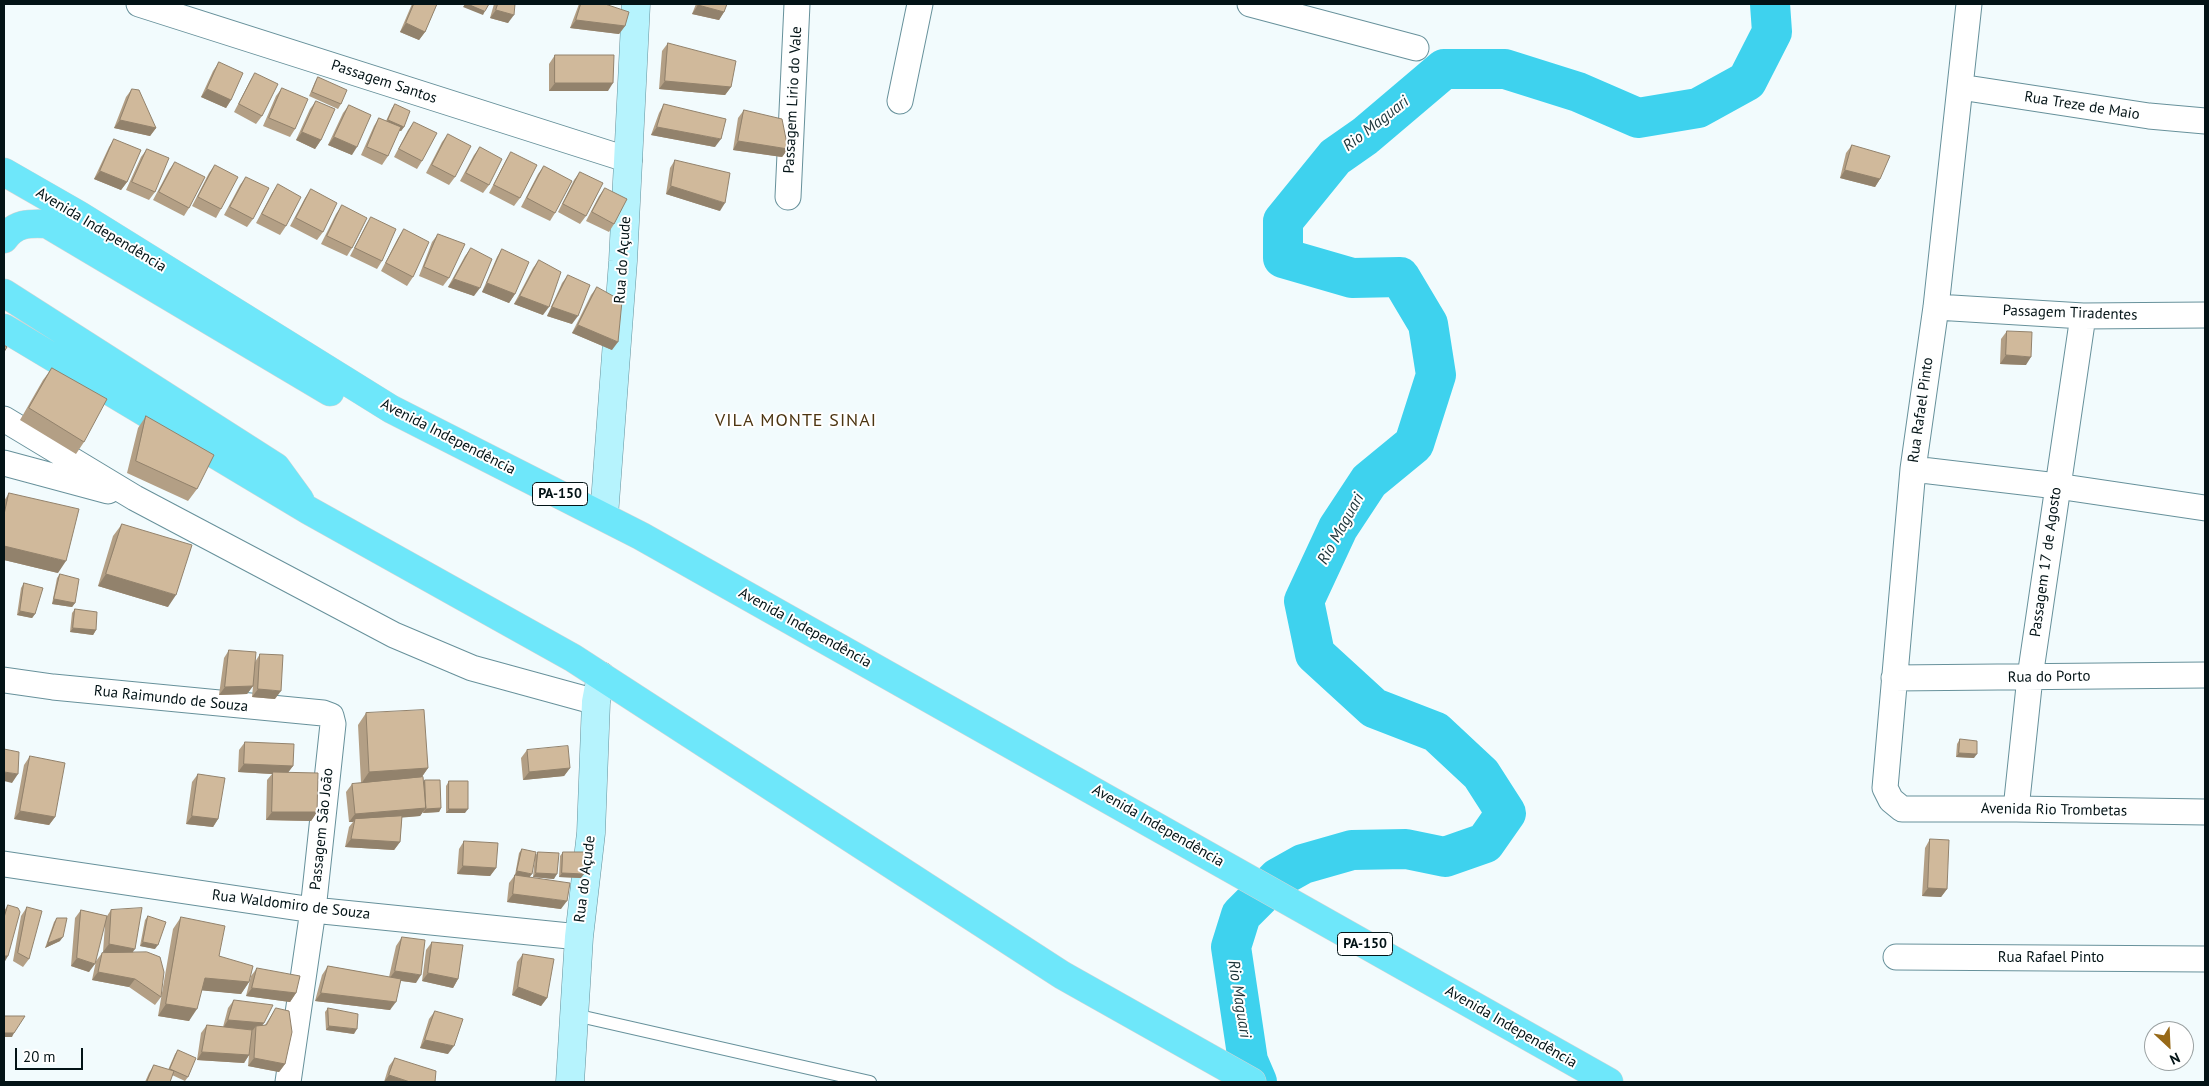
<!DOCTYPE html>
<meta charset="utf-8">
<style>
body{margin:0}
#map{position:relative;width:2209px;height:1086px;overflow:hidden;background:#f2fbfd;font-family:"PT Sans",sans-serif}
canvas{display:block}
.frame{position:absolute;inset:0;border:5px solid #031316;pointer-events:none}
.north{position:absolute;left:2144px;top:1021px;width:50px;height:50px;box-sizing:border-box;background:#fff;border:1px solid #9aa1a2;border-radius:50%;rotate:155deg;font-size:14px;font-weight:700;line-height:20px;text-align:center;color:#031316}
.north::after{content:'';display:block;margin:auto;width:18px;height:22px;background:#976918;clip-path:polygon(50% 0,100% 100%,50% 72%,0 100%)}
.scale{position:absolute;left:15px;top:1048px;width:68px;height:22px;box-sizing:border-box;border:2px solid #031316;border-top:0;padding-left:6px;font-size:15px;line-height:18px;white-space:nowrap;color:#031316;-webkit-text-stroke:4px #fff;paint-order:stroke}
</style>
<div id="map">
<canvas width="2209" height="1086"></canvas>
<div class="frame"></div>
<div class="north">N</div>
<div class="scale">20 m</div>
</div>
<script>
const c = document.querySelector('canvas').getContext('2d');
c.lineJoin = 'round';
function strokePath(path, color, width, dash) { c.strokeStyle = color; c.lineWidth = width; c.lineCap = dash ? 'butt' : 'round'; c.setLineDash(dash || []); c.stroke(path); }
function fillPath(path, color) { c.fillStyle = color; c.fill(path, 'evenodd'); }
function label(font, color, halo, rows, align = 'center') {
  c.font = font + ' "PT Sans",sans-serif'; c.lineWidth = 4; c.setLineDash([]); c.textBaseline = 'middle'; c.strokeStyle = halo; c.fillStyle = color; for (const [text, x, y, turn = 0] of rows) {
    c.save(); c.translate(x, y); c.rotate((+turn || 0) * Math.PI / 180); c.textAlign = isNaN(turn) ? turn : align; if (halo) c.strokeText(text, 0, 0); c.fillText(text, 0, 0); c.restore();
  }
}
strokePath(new Path2D(`
 M1257,1082l-9,-21 -17,-114 10,-32 37,-37 25,-14 49,-14 54,-1 39,8 40,-14 21,-30 -25,-39 -45,-42 -62,-24 -59,-54 -11,-53 34,-73 31,-47 45,-37 22,-69 -8,-51 -28,-47 -48,1 -69,-20v-37l52,-64 30,-21 79,-67h61l73,23 60,26 60,-10 49,-27 25,-49 -2,-28`), '#3ed2ee', 40);
const lane = new Path2D(`
 M575,1015l295,67`);
const street = new Path2D(`
 M139,4l490,156
 M1250,4l166,44
 M1969,4l-33,303 -23,162 -28,319 6,12 11,9h114l189,3
 M1960,87l189,29 56,5
 M900,101l20,-97
 M788,197l9,-193
 M1936,307l147,9 122,-1
 M4,419l131,79 259,137 78,33 124,34
 M4,463l104,28
 M1913,469l144,17 148,22
 M1894,678l311,-3
 M4,680l49,7 270,26 8,3 2,8 -20,186 -25,172
 M2016,809l14,-132 53,-361
 M4,864l309,46 266,27
 M1896,957l309,2`);
const secondary = new Path2D(`
 M604,516l19,-255 13,-257
 M570,1082l9,-145 12,-104 5,-131 5,-26`);
const primary = new Path2D(`
 M4,172l75,43 312,194 250,127 968,546
 M4,239c11,-16 25,-16 43,-15l283,168
 M4,293l272,174 24,33
 M4,328l304,182 265,148 489,317 190,107`);
strokePath(lane, '#67919b', 14);
strokePath(street, '#67919b', 27);
strokePath(secondary, '#67919b', 29);
strokePath(primary, '#d2d5d5', 29);
strokePath(lane, '#fff', 12);
strokePath(street, '#fff', 25);
strokePath(secondary, '#b6f3fd', 28);
strokePath(primary, '#6ee7fa', 28);
fillPath(new Path2D(`
 M412,4h25l-12,28 -6,8 -19,-8z
 M494,4h21l-7,19 -18,-5z
 M579,4h26l20,22 -6,8 -49,-6z
 M696,4h31l-3,8 -5,8 -27,-6z
 M668,43l63,44 -6,8 -66,-6 3,-38z
 M555,55l53,36h-59v-27z
 M219,62l12,38 -5,8 -25,-11 12,-26z
 M255,73l7,43 -6,8 -22,-12 16,-31z
 M318,77l23,27 -3,5 -29,-13 6,-14z
 M282,88l13,41 -5,8 -27,-11 13,-30z
 M132,89l24,39 -6,8 -36,-8 12,-31z
 M316,101l5,39 -6,9 -19,-9 14,-31z
 M395,104l9,23 -3,4h-2l-11,25 -6,9 -21,-10 13,-29 5,-8 7,3 6,-13z
 M664,104l51,43 -64,-12 8,-22z
 M349,105l3,50 -24,-10 15,-32z
 M744,110l44,39 -6,8 -49,-7 5,-32z
 M414,122l8,39 -5,8 -23,-12 14,-27z
 M448,134l7,43 -6,8 -23,-12 16,-31z
 M114,139l13,43 -6,8 -27,-11 15,-32z
 M1852,145l28,34 -5,8 -35,-9 6,-25z
 M480,147l9,38 -6,8 -23,-12 14,-26z
 M147,149l8,43 -6,8 -23,-10 15,-33z
 M511,152l9,46 -6,8 -25,-13 17,-33z
 M675,160l45,51 -54,-17 4,-26z
 M175,162l14,46 -5,8 -31,-16 16,-30z
 M215,165l6,44 -5,9 -24,-12 17,-33z
 M544,166l11,47 -5,8 -29,-14 17,-33z
 M580,172l6,44 -6,8 -22,-12 16,-32z
 M246,177l7,42 -6,8 -23,-12 16,-30z
 M278,184l8,42 -6,9 -24,-12 16,-30z
 M605,188l9,36 -5,8 -23,-11 13,-25z
 M311,189l12,43 -6,8 -27,-14 15,-28z
 M342,205l10,43 -5,8 -26,-12 15,-30z
 M371,217l11,44 -5,8 -27,-13 16,-31z
 M404,229l9,48 -6,9 -26,-15 17,-33z
 M438,234l11,44 -6,8 -24,-10 13,-34z
 M471,248l3,48 -26,-9 17,-31z
 M502,249l13,45 -6,9 -27,-11 15,-35z
 M539,260l4,55 -29,-11 19,-36z
 M568,275l4,49 -25,-8 15,-33z
 M597,287l15,63 -40,-17 19,-38z
 M2007,331l19,34 -26,-1 1,-25z
 M52,368l32,74 -8,12 -56,-34 23,-40z
 M146,416l51,73 -9,12 -61,-28 11,-45z
 M9,493l49,80 -54,-13v-59z
 M122,524l46,83 -70,-21 15,-50z
 M60,574l15,29 -3,4 -20,-3 5,-26z
 M24,583l11,31 -3,4 -15,-3 4,-27z
 M75,609l21,21 -3,5 -23,-3 2,-19z
 M229,650l26,12 5,-8 15,45 -23,-2 1,-11 -6,8 -28,1 5,-37z
 M366,713l62,55 -7,10 2,5 2,-3 16,28 -2,4 -16,1v-2l-3,5 -18,1 -2,25 -6,8 -49,-3 4,-20 4,-5h-4l-3,-30 6,-8 9,-1 -3,-58z
 M1960,739l14,19 -18,-1 1,-13z
 M245,742l48,24 -5,6 29,40 -6,9 -45,-1 1,-40 5,-6 -34,-2 1,-22z
 M527,750l43,18 -6,8 -41,4 -2,-22z
 M30,756l25,61 -6,8 -35,-6 10,-54z
 M198,774l20,45 -5,8 -27,-3 6,-42z
 M449,781l16,32h-19v-27z
 M1930,839l17,50 -6,8 -19,-1 3,-48z
 M464,841l32,27 -6,8 -33,-2 2,-25z
 M522,849l7,28 32,32 -54,-7 2,-19 6,-8 4,-22z
 M538,852l16,27 -21,-2 2,-21z
 M563,852l18,26 -22,-1 1,-21z
 M8,905l-4,58v-52z
 M27,907l2,52 -6,8 -10,-6 8,-45z
 M81,910l26,6 4,-6 22,42 28,45 -6,8 -26,-18 -37,-7 4,-19 6,-8h5l-4,-1 2,-28 -16,48 -18,-6 4,-48z
 M148,916l7,33 -15,-3 5,-26z
 M181,917l38,39 30,26 -8,12 -39,-4 -13,31 -31,-5 15,-87z
 M57,918l3,23 -15,7 9,-26z
 M402,937l14,46 -15,-2 -11,29 -75,-9 7,-26 6,-9 61,11 7,-31z
 M432,942l26,37 -5,9 -31,-7 4,-31z
 M523,954l24,44 -6,8 -29,-11 5,-33z
 M257,968l39,25 -6,9 -44,-6 5,-20z
 M234,1000l30,23 -2,2h3l11,-17 9,56 -6,8 -31,-6 1,-11 -5,8 -47,-3 4,-27 6,-8 16,2 5,-19z
 M328,1008l26,26 -28,-4 -1,-18z
 M435,1011l13,43 -28,-6 9,-29z
 M178,1050l10,27 -3,4 -13,-6 -2,7h-25l4,-9 5,-8 14,5 7,-16z
 M395,1058l40,24h-51l5,-16z`), '#b39f85');
fillPath(new Path2D(`
 M465,4h3l17,7 -2,4 -20,-8z
 M698,5l26,7 -5,8 -27,-6z
 M496,10l18,5 -6,8 -18,-5z
 M576,20l49,6 -6,8 -49,-6z
 M406,23l19,9 -6,8 -19,-8z
 M665,81l66,6 -6,8 -66,-6z
 M555,83h58l-5,8h-59z
 M207,89l24,11 -5,8 -25,-11z
 M120,120l36,8 -6,8 -36,-8z
 M388,120l16,7 -3,4 -16,-7z
 M657,127l64,12 -6,8 -64,-12z
 M302,132l19,8 -6,9 -19,-9z
 M334,137l23,10 -5,8 -24,-10z
 M738,141l50,8 -6,8 -49,-7z
 M1845,170l35,9 -5,8 -35,-9z
 M100,171l27,11 -6,8 -27,-11z
 M671,186l54,17 -5,8 -54,-17z
 M454,279l26,9 -6,8 -26,-9z
 M487,283l28,11 -6,9 -27,-11z
 M520,296l29,11 -6,8 -29,-11z
 M552,307l26,9 -6,8 -25,-8z
 M578,325l40,17 -6,8 -40,-17z
 M2006,355l25,2 -5,8 -26,-1z
 M4,546l62,15 -8,12 -54,-13z
 M106,574l70,21 -8,12 -70,-21z
 M54,599l21,4 -3,4 -20,-3z
 M20,611l15,3 -3,4 -15,-3z
 M73,628l23,2 -3,5 -23,-3z
 M253,686l-6,8 -28,1 6,-8z
 M258,689l23,2 -6,8 -23,-2z
 M1959,753l18,1 -3,4 -18,-1z
 M244,764l49,2 -6,8 -14,-2 -1,2 -34,-2z
 M428,768l-9,13 -58,3 8,-12z
 M570,768l-6,8 -41,4 6,-8z
 M4,772l14,2 -6,9 -8,-2z
 M426,808l-6,8 -66,6 1,-3 -2,3h-4l6,-8z
 M441,808l-2,4 -16,1 3,-4z
 M449,809h19l-3,4h-19z
 M20,811l35,6 -6,8 -35,-6z
 M272,812h45l-6,9 -45,-1z
 M192,816l26,3 -5,8 -27,-3z
 M351,839l49,3 -6,8 -49,-3z
 M463,866l33,2 -6,8 -33,-2z
 M517,871l15,3 -3,4 -14,-3z
 M536,873l21,1 -3,5 -21,-2z
 M562,873l22,1 -3,4 -22,-1z
 M1928,888l19,1 -6,8 -19,-1z
 M513,894l54,7 -6,8 -54,-7z
 M63,937l-3,4 -15,7 3,-5z
 M143,942l15,3 -3,4 -15,-3z
 M109,944l26,5 -6,8 -26,-5z
 M4,956h4l-4,7z
 M77,958l18,6 -6,8 -18,-6z
 M395,971l26,4 -5,8 -27,-4z
 M98,972l37,7 -6,8 -37,-7z
 M428,973l30,6 -5,9 -31,-7z
 M205,978l44,4 -8,12 -44,-4z
 M518,987l29,11 -6,8 -29,-11z
 M252,988l44,5 -6,9 -44,-6z
 M321,993l75,9 -6,8 -75,-9z
 M166,1004l31,5 -8,12 -31,-5z
 M228,1020l36,3 -6,8 -2,-5 -3,4 -30,-2z
 M329,1026l28,3 -3,5 -28,-4z
 M4,1033h10l-2,4h-8z
 M425,1040l29,6 -6,8 -28,-6z
 M202,1052l47,3 -5,8 -47,-3z
 M254,1058l31,6 -6,8 -31,-6z
 M389,1075l21,7h-26z`), '#92826c');
const building = new Path2D(`
 M414,4h23l-12,28 -19,-9z
 M468,4h21l-4,7z
 M498,4h17l-1,11 -18,-5z
 M581,4h24l24,8 -4,14 -49,-6z
 M699,4h28l-3,8 -26,-7z
 M668,43l68,18 -5,26 -66,-6z
 M555,55h59l-1,28h-58z
 M219,62l24,11 -12,27 -24,-11z
 M255,73l23,11 -16,32 -23,-12z
 M318,77l29,13 -6,14 -29,-12z
 M282,88l26,11 -13,30 -26,-11z
 M132,89l7,1 17,38 -36,-8z
 M316,101l19,8 -14,31 -19,-8z
 M395,104l15,7 -6,16 -16,-7z
 M664,104l62,15 -5,20 -64,-12z
 M349,105l22,10 -14,32 -23,-10z
 M744,110l38,9 6,30 -50,-8z
 M379,118l22,9 -13,29 -21,-9z
 M414,122l23,11 -15,28 -23,-12z
 M448,134l23,12 -16,31 -23,-12z
 M114,139l27,11 -14,32 -27,-11z
 M1852,145l38,11 -10,23 -35,-9z
 M480,147l22,12 -13,26 -23,-12z
 M147,149l22,9 -14,34 -23,-10z
 M511,152l26,13 -17,33 -26,-13z
 M675,160l55,13 -5,30 -54,-17z
 M175,162l30,15 -16,31 -30,-16z
 M215,165l23,12 -17,32 -23,-12z
 M544,166l28,15 -17,32 -28,-15z
 M580,172l23,11 -17,33 -23,-12z
 M246,177l23,11 -16,31 -23,-12z
 M278,184l23,13 -15,29 -24,-12z
 M605,188l22,11 -13,25 -22,-12z
 M311,189l26,14 -14,29 -27,-14z
 M342,205l25,13 -15,30 -25,-12z
 M371,217l25,12 -14,32 -27,-13z
 M404,229l25,13 -16,35 -27,-14z
 M438,234l27,10 -16,34 -25,-11z
 M471,248l21,11 -12,29 -26,-9z
 M502,249l27,13 -14,32 -28,-11z
 M539,260l22,12 -12,35 -29,-11z
 M568,275l22,10 -12,31 -26,-9z
 M597,287l25,14 -4,41 -40,-17z
 M2007,331l25,1 -1,25 -25,-2z
 M4,345l3,2 -3,5z
 M52,368l55,31 -23,43 -55,-34z
 M146,416l68,39 -17,34 -61,-28z
 M9,493l70,16 -13,52 -62,-15v-31z
 M122,524l70,21 -16,50 -70,-21z
 M60,574l19,5 -4,24 -21,-4z
 M24,583l19,5 -8,26 -15,-3z
 M75,609l22,3 -1,18 -23,-2z
 M229,650l27,2 -3,34 -28,1z
 M260,654l23,1 -2,36 -23,-2z
 M424,710l4,58 -59,4 -3,-59z
 M1960,739l17,2v13l-18,-1z
 M245,742l49,2 -1,22 -49,-2z
 M568,746l2,22 -41,4 -2,-22z
 M4,749l15,3 -1,22 -14,-2z
 M30,756l35,7 -10,54 -35,-6z
 M273,772l45,1 -1,39h-45z
 M198,774l27,4 -7,41 -26,-3z
 M423,777l3,31 -71,6 -3,-30z
 M425,780h15l1,28 -15,1z
 M449,781h19v28h-19z
 M402,816l-2,26 -49,-3 4,-20z
 M1930,839l19,1 -2,49 -19,-1z
 M464,841l34,2 -2,25 -33,-2z
 M522,849l14,3 -4,22 -15,-3z
 M538,852l21,1 -2,21 -21,-1z
 M563,852h22l-1,22 -22,-1z
 M515,875l55,8 -3,18 -54,-7z
 M8,905l10,3 2,4 -12,44h-4v-38z
 M27,907l15,4 -13,48 -11,-6z
 M142,908l-7,41 -26,-5 2,-34z
 M81,910l26,6 -12,48 -18,-6z
 M148,916l18,6 -8,23 -15,-3z
 M181,917l44,9 -6,30 34,10 -4,16 -44,-4 -8,31 -31,-5z
 M57,918h10l-4,19 -15,6z
 M402,937l23,3 -4,35 -26,-4z
 M432,942l31,3 -5,34 -30,-6z
 M147,952l13,5 4,15 -3,25 -26,-18 -37,-7 4,-19z
 M523,954l31,5 -7,39 -29,-11z
 M328,966l73,13 -5,23 -75,-9z
 M257,968l43,8 -4,17 -44,-5z
 M234,1000l39,5 -9,18 -36,-3z
 M276,1008l13,3 3,21 -7,32 -31,-6 2,-32 10,-1z
 M328,1008l30,6 -1,15 -28,-3z
 M435,1011l28,8 -9,27 -29,-6z
 M4,1016h21l-11,17h-10z
 M207,1025l45,5 -3,25 -47,-3z
 M178,1050l18,8 -8,19 -18,-8z
 M395,1058l41,13 -1,11h-25l-21,-7z
 M154,1065l20,6 -4,11h-23z`);
fillPath(building, '#d0b99b');
strokePath(building, '#92826c', 1);
for (const [x, y, w] of [
 [560,494,55],
 [1365,944,55]
]) { const box = new Path2D(); box.roundRect(x - w / 2, y - 11.5, w, 23, 4); c.fillStyle = '#fff'; c.fill(box); strokePath(box, '#031316', 1); }
label('bold 14px', '#031316', null, [
 ["PA-150",560,494],
 ["PA-150",1365,944]
]);
label('15px', '#031316', '#fff', [
 ["Passagem Santos",384,82,18],
 ["Passagem Lirio do Vale",793,100,-87],
 ["Rua Treze de Maio",2082,106,9],
 ["Avenida Independência",101,230,31],
 ["Rua do Açude",623,260,-86],
 ["Passagem Tiradentes",2070,313,2],
 ["Rua Rafael Pinto",1921,410,-82],
 ["Avenida Independência",448,437,27],
 ["Passagem 17 de Agosto",2046,562,-82],
 ["Avenida Independência",805,628,29],
 ["Rua do Porto",2049,677,-1],
 ["Rua Raimundo de Souza",171,699,6],
 ["Avenida Rio Trombetas",2054,810,1],
 ["Avenida Independência",1158,826,30],
 ["Passagem São João",322,829,-84],
 ["Rua do Açude",585,879,-83],
 ["Rua Waldomiro de Souza",291,905,7],
 ["Rua Rafael Pinto",2051,958],
 ["Avenida Independência",1511,1027,30]
]);
label('italic 16px', '#1c3439', '#fff', [
 ["Rio Maguari",1376,124,-38],
 ["Rio Maguari",1341,529,-61],
 ["Rio Maguari",1239,999,81]
]);
c.letterSpacing = '1px';
label('18px', '#4c3511', '#fff', [
 ["VILA MONTE SINAI",796,421]
]);
c.letterSpacing = '0px';
</script>
